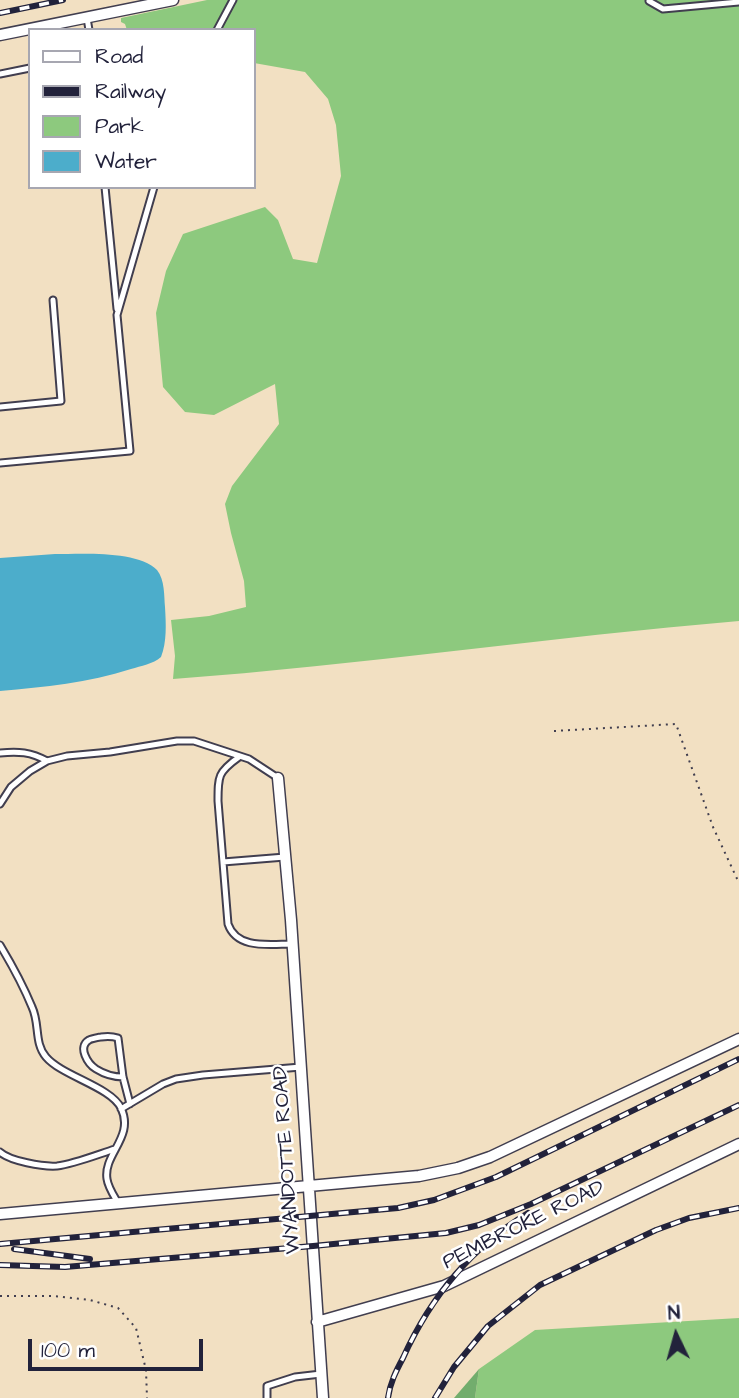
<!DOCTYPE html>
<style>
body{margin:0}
#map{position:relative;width:739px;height:1398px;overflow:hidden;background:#f2e0c2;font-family:"Architects Daughter",sans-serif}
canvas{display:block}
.legend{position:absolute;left:28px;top:28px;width:228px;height:161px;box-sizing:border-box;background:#fff;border:2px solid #a7a7b1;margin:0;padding:9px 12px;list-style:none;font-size:21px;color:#22223b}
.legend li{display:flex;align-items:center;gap:14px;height:35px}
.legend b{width:35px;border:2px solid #a7a7b1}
.north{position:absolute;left:641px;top:1300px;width:70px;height:70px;-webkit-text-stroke:5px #fff;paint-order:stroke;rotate:355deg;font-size:19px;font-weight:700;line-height:28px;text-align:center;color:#22223b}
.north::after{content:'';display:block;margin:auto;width:24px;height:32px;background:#22223b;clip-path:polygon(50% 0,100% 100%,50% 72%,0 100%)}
.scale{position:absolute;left:28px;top:1339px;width:175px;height:32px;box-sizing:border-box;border:4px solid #22223b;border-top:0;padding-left:9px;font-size:21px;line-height:24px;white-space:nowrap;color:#22223b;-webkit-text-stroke:5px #fff;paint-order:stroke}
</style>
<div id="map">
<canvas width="739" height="1398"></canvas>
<ul class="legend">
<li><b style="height:9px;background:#fff"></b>Road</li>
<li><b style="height:9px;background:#22223b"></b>Railway</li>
<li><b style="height:19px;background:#8dc97e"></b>Park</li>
<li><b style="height:19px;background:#4cadcb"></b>Water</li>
</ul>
<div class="north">N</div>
<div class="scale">100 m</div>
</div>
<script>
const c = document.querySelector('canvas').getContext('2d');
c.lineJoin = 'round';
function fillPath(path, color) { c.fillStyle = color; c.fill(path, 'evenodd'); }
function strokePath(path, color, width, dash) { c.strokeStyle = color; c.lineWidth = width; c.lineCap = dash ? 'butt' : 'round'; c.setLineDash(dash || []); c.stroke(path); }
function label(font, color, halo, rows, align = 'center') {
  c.font = font + ' "Architects Daughter",sans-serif'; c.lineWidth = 5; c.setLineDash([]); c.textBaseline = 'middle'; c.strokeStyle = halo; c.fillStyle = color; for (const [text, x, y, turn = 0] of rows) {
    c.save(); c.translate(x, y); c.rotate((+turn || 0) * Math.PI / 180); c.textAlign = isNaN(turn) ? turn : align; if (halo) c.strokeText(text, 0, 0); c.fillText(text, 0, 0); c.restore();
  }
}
fillPath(new Path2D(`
 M207,0h532v621c-189,16 -377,44 -566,58l2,-23 -4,-36 38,-4 37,-9 -2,-26 -13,-48 -6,-29 7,-18 47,-62 -4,-40 -61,31 -29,-3 -22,-25 -7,-74 10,-42 17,-37 82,-27 13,13 15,39 24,4 24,-87 -5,-51 -8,-26 -23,-27 -51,-9v-33h-127l-2,-6 -4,-2v-4z
 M739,1318v80h-264l4,-29 56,-39z`), '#8dc97e');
fillPath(new Path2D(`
 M479,1369l-4,29h-21z`), '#72ad6d');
fillPath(new Path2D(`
 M55,554c26,0 83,-4 102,16 8,10 7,26 8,37 1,17 2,35 -4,50 -8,7 -20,9 -30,12 -43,14 -86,18 -131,22v-133z`), '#4cadcb');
const lane = new Path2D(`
 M649,1l14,8 76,-7
 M87,18l2,12
 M217,30l16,-30
 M0,74l30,-6
 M105,187l12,122
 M0,407l61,-6 -8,-101
 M0,463l130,-12 -13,-136 37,-128
 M0,753c18,-2 31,-1 47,8
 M239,757c-21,15 -21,19 -21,44l10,123c9,26 42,20 65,20
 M0,804l11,-17 19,-16 17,-10 20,-5 43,-4 67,-11h17l55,18 29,19
 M223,862l62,-5
 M0,945c12,20 23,40 32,62 8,17 2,36 14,50 16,19 65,30 75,51 14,29 -18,46 -14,71 1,8 7,17 11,24
 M123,1077c-9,0 -19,-3 -27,-8 -8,-5 -19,-22 -7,-29 1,-1 11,-3 12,-3 6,-1 11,-1 17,1l5,39 7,27
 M121,1109l42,-25 13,-5 27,-4 98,-8
 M0,1152c10,9 43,15 57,14 17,-2 42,-12 58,-17
 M267,1398v-12l28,-9 26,-3`);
const street = new Path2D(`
 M0,35l173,-35
 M278,778l13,142 32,478
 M0,1214l419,-38 39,-8 32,-11 249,-118
 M317,1322l127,-36 295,-142`);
strokePath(lane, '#413e4f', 9);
strokePath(street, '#413e4f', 13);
strokePath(new Path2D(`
 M554,731l122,-7 37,103 26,56
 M0,1296h54l36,4 28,8 18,20 10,42 1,28`), '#413e4f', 2, [2, 5]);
strokePath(lane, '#fff', 5);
strokePath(street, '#fff', 10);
const rail = new Path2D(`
 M0,13l63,-13
 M0,1244l398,-36 36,-8 62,-23 243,-118
 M14,1249l76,10
 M0,1265l65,2 248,-21 133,-13 33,-8 52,-21 208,-99
 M388,1398c2,-15 8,-27 15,-40 27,-60 69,-111 125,-145
 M435,1398l19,-31 34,-41 52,-41 116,-55 33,-12 50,-10`);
strokePath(rail, '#22223b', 6);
strokePath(rail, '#fff', 3.5, [10]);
label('21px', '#22223b', '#fff', [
 ["WYANDOTTE ROAD",288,1160,-94],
 ["PEMBROKE ROAD",524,1226,-26]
]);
</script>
